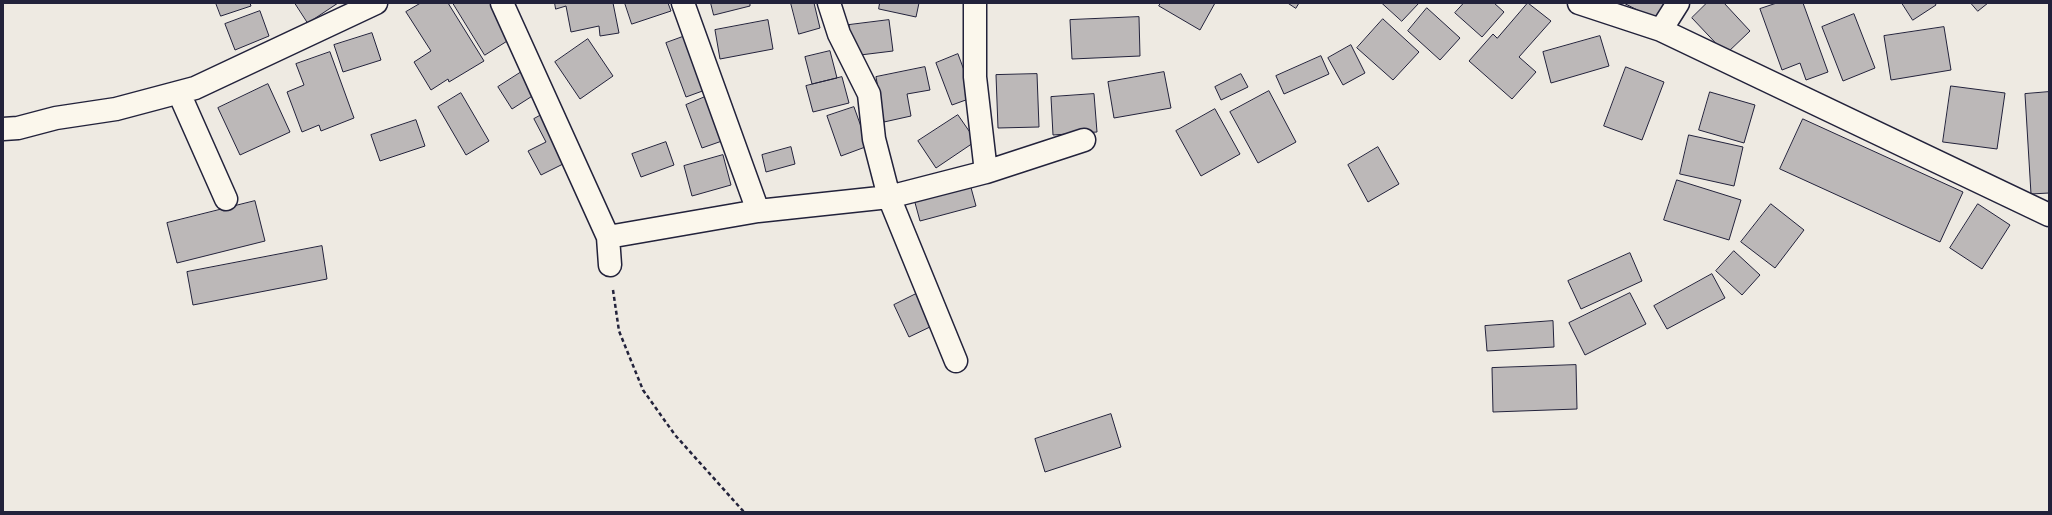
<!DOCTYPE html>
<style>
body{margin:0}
#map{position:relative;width:2052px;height:515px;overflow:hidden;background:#eeeae2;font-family:"Indie Flower",sans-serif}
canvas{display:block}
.frame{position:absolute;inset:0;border:4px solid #22223b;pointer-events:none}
</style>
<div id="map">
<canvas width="2052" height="515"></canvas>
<div class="frame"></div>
</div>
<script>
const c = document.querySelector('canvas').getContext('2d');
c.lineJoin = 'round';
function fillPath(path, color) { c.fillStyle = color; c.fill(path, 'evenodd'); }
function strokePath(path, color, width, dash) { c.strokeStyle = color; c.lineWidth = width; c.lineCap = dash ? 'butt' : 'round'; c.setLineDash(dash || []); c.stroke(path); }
const building = new Path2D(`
 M216,3h34l1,3 -30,10z
 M295,3h43l-30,20z
 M421,3h27l36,58 -35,21 -1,-3 -17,11 -17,-28 17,-11 -25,-39z
 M453,3h38l21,35 -27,17z
 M555,3h58l6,30 -19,3 -1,-10 -28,6 -5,-26 -10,3z
 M625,3h43l3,8 -39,13z
 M711,3h39v3l-36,9z
 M791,3h23l6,25 -21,6z
 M880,3h39l-3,14 -37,-8z
 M1161,3h54l-15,27 -41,-24z
 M1288,3h11l-3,5z
 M1382,3h37l-17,18z
 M1464,3h30l10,9 -22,25 -27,-24z
 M1528,3l23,18 -32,36 17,15 -24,27 -43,-38 24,-27 4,4z
 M1624,3h45l-9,18z
 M1707,3h17l26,28 -24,23 -34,-36z
 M1777,3h26l25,69 -22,8 -6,-17 -18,7 -22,-61z
 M1902,3h33l1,2 -23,15z
 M1971,3h17l-10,8z
 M1427,8l33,30 -20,22 -32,-29z
 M260,11l9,25 -34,14 -10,-26z
 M1854,14l21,54 -32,13 -21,-54z
 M1139,17l1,39 -68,3 -2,-39z
 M1383,19l36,33 -26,28 -36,-32z
 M768,20l5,29 -53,10 -5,-29z
 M889,20l4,31 -41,5 -3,-31z
 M1944,27l7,43 -60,10 -7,-44z
 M372,33l9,27 -38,12 -9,-27z
 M688,35l20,54 -22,8 -20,-54z
 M1600,36l9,30 -58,17 -8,-31z
 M588,39l25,37 -33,23 -25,-37z
 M1351,45l14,28 -22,12 -15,-27z
 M830,51l7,27 -25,6 -7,-27z
 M330,52l24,66 -33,13 -2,-6 -17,7 -15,-40 17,-7 -8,-21z
 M958,54l16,43 -22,8 -16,-42z
 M1321,56l8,18 -45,20 -8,-18z
 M925,67l5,23 -23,4 4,22 -27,6 -8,-45z
 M1626,67l38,15 -22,58 -38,-14z
 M523,71l14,22 -25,16 -14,-22z
 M1164,72l7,36 -57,10 -6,-36z
 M1037,74l2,53 -41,1 -2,-53z
 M1241,74l7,13 -27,13 -6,-13z
 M842,77l7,26 -36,9 -7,-26z
 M268,84l22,48 -50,23 -22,-47z
 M1951,86l54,7 -8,56 -54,-7z
 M1269,91l27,51 -38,21 -28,-51z
 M1710,92l45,13 -11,38 -45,-13z
 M2049,92v101l-18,1 -6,-100z
 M461,93l28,48 -23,14 -28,-48z
 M1094,94l3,38 -44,3 -2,-38z
 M705,97l17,44 -20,7 -16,-43z
 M854,107l14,39 -27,10 -14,-40z
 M1215,109l25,45 -39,22 -25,-45z
 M545,113l24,48 -28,14 -13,-24 18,-9 -12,-23z
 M958,115l18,26 -40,27 -18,-27z
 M1803,119l160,73 -23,50 -160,-73z
 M416,120l9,26 -45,15 -9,-26z
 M1689,135l54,12 -9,39 -54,-12z
 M666,142l8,23 -33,12 -9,-23z
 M791,147l4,17 -29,8 -4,-17z
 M1378,147l21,37 -31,18 -20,-37z
 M723,155l8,30 -39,11 -8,-30z
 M1677,180l64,20 -12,40 -65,-20z
 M970,184l6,22 -56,15 -6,-22z
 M255,201l10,40 -88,22 -10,-40z
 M1771,204l33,26 -29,38 -34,-26z
 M1978,204l32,21 -28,44 -32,-21z
 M322,246l5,33 -134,26 -6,-33z
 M1734,251l26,24 -18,20 -26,-24z
 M1630,253l12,28 -61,28 -13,-28z
 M1712,274l13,24 -58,31 -13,-23z
 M1630,293l16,31 -61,31 -16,-32z
 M916,294l16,32 -23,11 -15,-32z
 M1553,321l1,26 -67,4 -2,-25z
 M1576,365l1,44 -84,3 -1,-44z
 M1111,414l10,33 -76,25 -10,-33z`);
fillPath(building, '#bcb8b8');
strokePath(building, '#22223b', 1);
const minor = new Path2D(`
 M502,3l106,234 2,28
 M683,3l75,208
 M829,3l10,31 30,60 5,45 15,58 67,164
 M975,3v74l11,95
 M1579,3l82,27 388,185
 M1661,30l17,-27
 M179,93l47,106
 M3,129l15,-1 38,-10 60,-9 79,-21 181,-85
 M608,237l150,-26 131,-14 97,-25 98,-32`);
strokePath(minor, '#22223b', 25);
strokePath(new Path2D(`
 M613,290l6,41 24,59 32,45 69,77`), '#22223b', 2.5, [4, 3]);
strokePath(minor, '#fbf7ec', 22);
</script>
